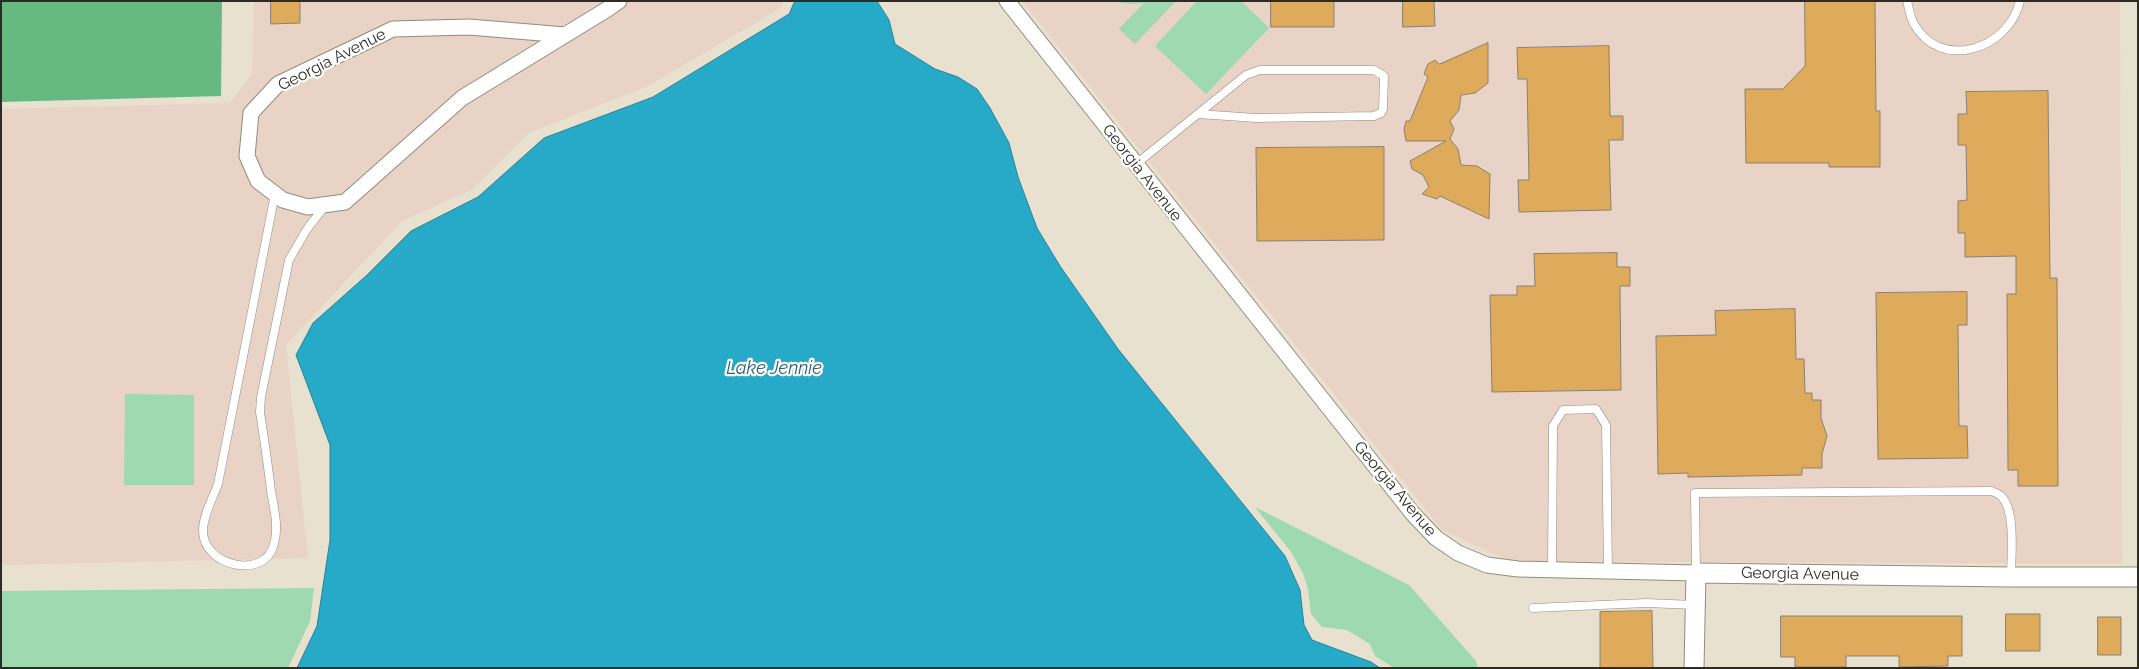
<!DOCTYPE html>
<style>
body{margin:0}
#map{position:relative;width:2139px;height:669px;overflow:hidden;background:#e9e1cf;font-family:Raleway,sans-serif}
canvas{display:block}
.frame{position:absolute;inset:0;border:2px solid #2e2b24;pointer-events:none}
</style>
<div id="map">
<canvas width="2139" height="669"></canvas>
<div class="frame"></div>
</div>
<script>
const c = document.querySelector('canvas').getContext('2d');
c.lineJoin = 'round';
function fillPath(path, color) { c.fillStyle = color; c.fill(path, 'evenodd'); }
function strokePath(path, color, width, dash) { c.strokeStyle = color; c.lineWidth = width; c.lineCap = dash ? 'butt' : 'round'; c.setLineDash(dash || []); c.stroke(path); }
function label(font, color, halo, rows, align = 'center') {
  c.font = font + ' Raleway,sans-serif'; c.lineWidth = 4.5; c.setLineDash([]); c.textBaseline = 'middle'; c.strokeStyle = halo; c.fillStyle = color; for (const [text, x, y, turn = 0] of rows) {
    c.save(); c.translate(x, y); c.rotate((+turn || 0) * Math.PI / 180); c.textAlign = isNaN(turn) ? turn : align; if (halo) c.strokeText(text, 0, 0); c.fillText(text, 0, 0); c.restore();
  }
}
fillPath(new Path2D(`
 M254,1h530l-3,7 -133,78 -119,47 -56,56 -71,32 -116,124 22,213 -307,7v-456l229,-6 22,-29z
 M1022,1h1098l2,563 -612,-3 -68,-31z`), '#e9d3c6');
fillPath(new Path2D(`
 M1107,1h69l-41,43 -16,-15 25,-26 -13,1z
 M1197,1h44l28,27 -63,66 -51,-48z
 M125,394l69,1v90h-70z
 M1255,507l154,78 67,76 2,7h-84l-19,-12 -5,-12 -23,-14 -25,-3 -11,-13 -3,-25 -5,-16 -12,-21z
 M314,588l-4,33 -22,47h-287v-77z`), '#9ed9af');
fillPath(new Path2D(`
 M1,1h221l-1,95 -220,6z`), '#67b982');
const water = new Path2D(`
 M795,1h82l12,19 6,24 40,25 23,8 19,12 13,19 19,35 9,34 19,51 23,38 58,83 167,207 15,34 4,35 8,15 59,22 9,6h-1083l20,-42 13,-86v-95l-34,-90 17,-32 54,-48 44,-44 67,-34 66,-59 109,-41 136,-83z`);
fillPath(water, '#26aac8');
strokePath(water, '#288497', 1);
const building = new Path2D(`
 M271,1h29v22l-29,1z
 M1271,1h63v26h-63z
 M1403,1h31l1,25 -32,1z
 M1805,1h70l1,110h4v56h-51v-4h-83l-1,-74h38l22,-23z
 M1488,43v40l-13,10 -14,2 -2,15 -9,11 4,8 -4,10 8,10 3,16 16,1 13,8 -1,45 -49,-23 -3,3 -15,-5 7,-7 -6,-12 -11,-6 -2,-8 36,-20h-40l-2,-12 2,-8h4l18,-44 -4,-3 4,-10 7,-4 4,4z
 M1609,46l1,70h13v24h-14l2,70 -92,2 -1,-32h11l-2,-101h-9l-1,-31z
 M2048,91l2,187h7l1,208h-40v-16h-10l-1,-176h9v-38l-51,1v-24h-7v-32l9,-1 -1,-55h-8v-31h9l-1,-22z
 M1384,147v93l-127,1 -1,-93z
 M1617,253v14h13v19h-10l1,104 -129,2 -2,-97h27v-9h18l-1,-32z
 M1967,292v33h-9l1,101h8l1,32 -90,1 -2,-166z
 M1795,309l1,50h8l1,34h7v7h9v18l6,18 -5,18v14h-20v7l-114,2v-4l-30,1 -2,-138 60,-1 -1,-24z
 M1652,611l1,57h-53v-56z
 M2006,614h34v37h-34z
 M1781,616h181v40h-14v10l-49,1v-11h-53v11h-51v-10h-14z
 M2098,617h23v38h-23z`);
fillPath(building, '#deaa5b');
strokePath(building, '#8c8172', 1);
const service = new Path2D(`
 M1907,1c2,7 3,16 7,23 27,48 95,25 106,-23
 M1136,164l110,-89 14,-5h114l10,6 -1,33 -2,4 -7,3 -118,2 -58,-4
 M275,194l-57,290c-5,14 -15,31 -15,47 0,35 62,50 71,13 5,-16 0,-36 -3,-53 -3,-26 -7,-53 -11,-79l1,-15 28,-137 18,-31 18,-23
 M1552,570l1,-144 10,-16 33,-1 10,16 2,146
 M1696,573l-1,-80 297,-2c3,2 8,3 10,6 14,15 9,60 9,80
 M1533,608l113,-5 49,2`);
const minor = new Path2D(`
 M1007,1l406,513 23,24 22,15 29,12 31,4 178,4
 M565,35l-96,-8 -76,2 -115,55 -27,29 -4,43 11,25 25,19 25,7 37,-5 117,-104 103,-63 41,-25 13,-9`);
const tertiary = new Path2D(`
 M1694,668l2,-95 315,4h127`);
strokePath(service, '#938c7b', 9);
strokePath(minor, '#938c7b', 17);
strokePath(tertiary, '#938c7b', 21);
strokePath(service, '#fff', 8);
strokePath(minor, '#fff', 15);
strokePath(tertiary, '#fff', 19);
label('16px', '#2e2b24', '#fff', [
 ["Georgia Avenue",332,60,-27],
 ["Georgia Avenue",1142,173,52],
 ["Georgia Avenue",1395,489,50],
 ["Georgia Avenue",1800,574,1]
]);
label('italic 18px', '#2d5f6c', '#fff', [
 ["Lake Jennie",774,369]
]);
</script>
